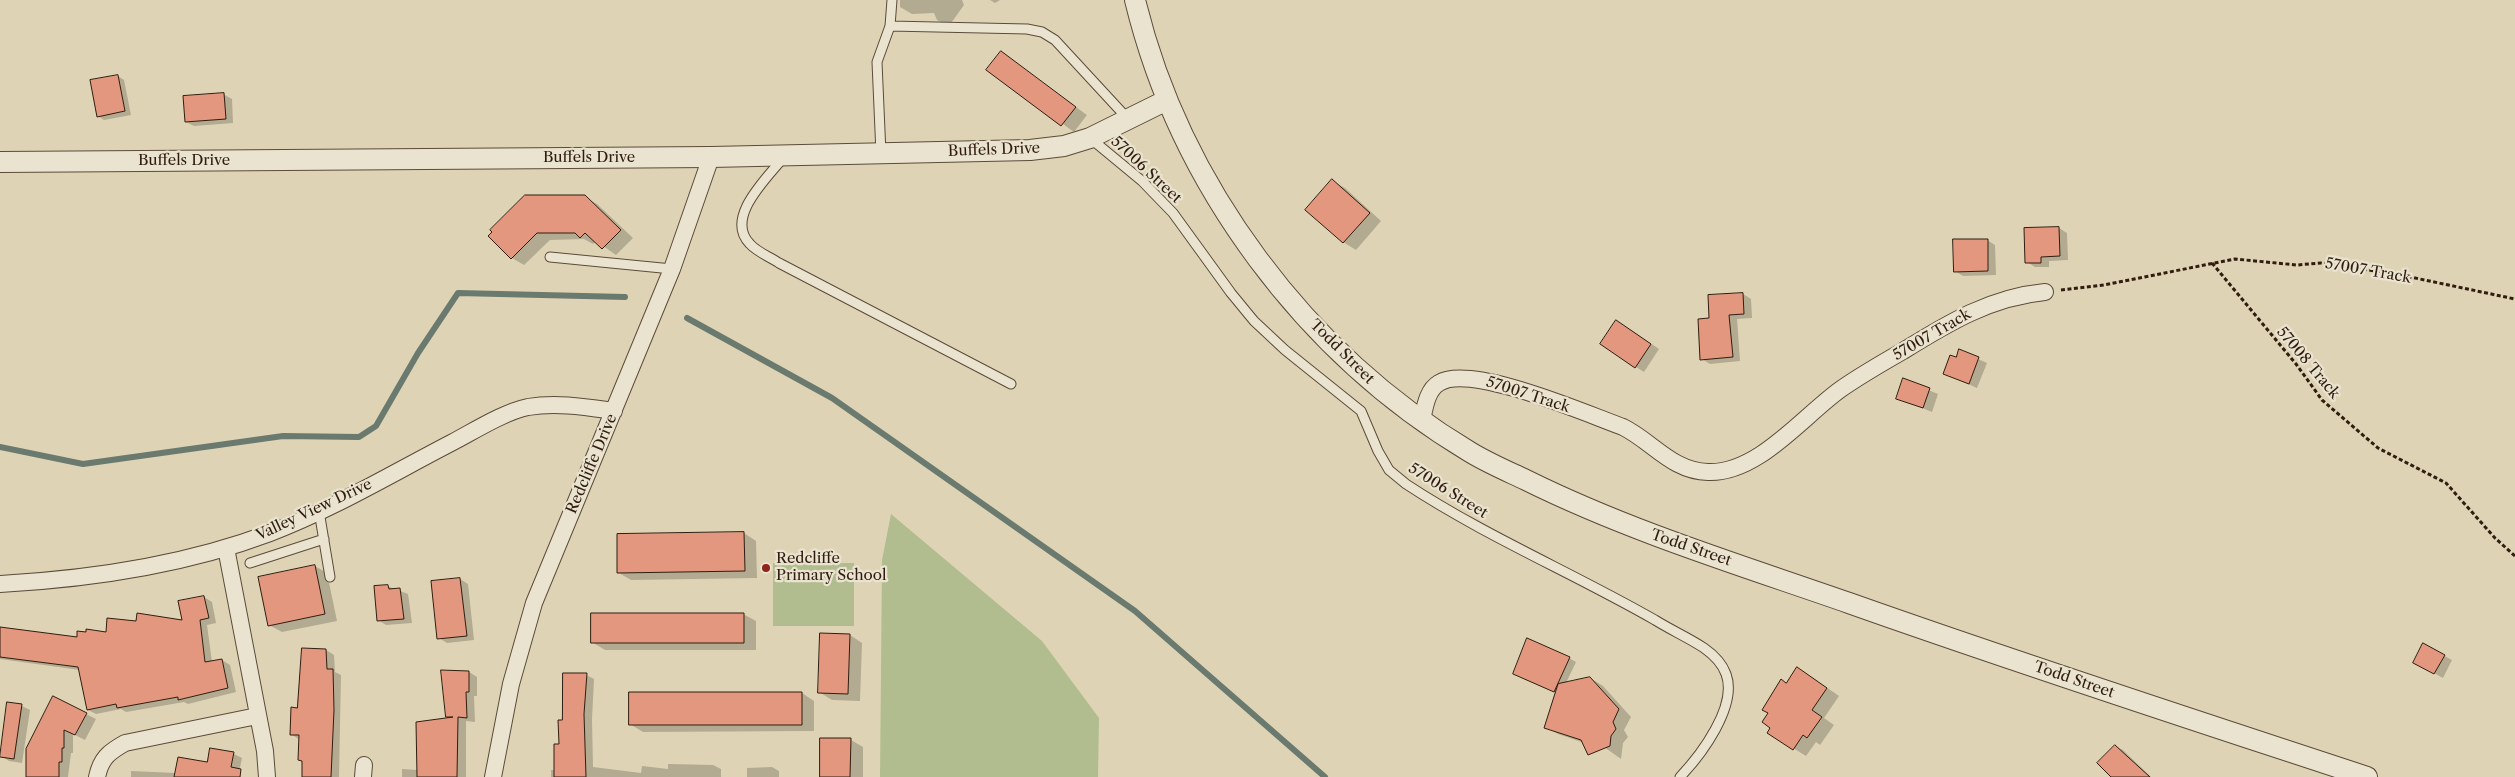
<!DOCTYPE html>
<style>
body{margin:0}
canvas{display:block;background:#ded4b5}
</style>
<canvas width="2515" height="777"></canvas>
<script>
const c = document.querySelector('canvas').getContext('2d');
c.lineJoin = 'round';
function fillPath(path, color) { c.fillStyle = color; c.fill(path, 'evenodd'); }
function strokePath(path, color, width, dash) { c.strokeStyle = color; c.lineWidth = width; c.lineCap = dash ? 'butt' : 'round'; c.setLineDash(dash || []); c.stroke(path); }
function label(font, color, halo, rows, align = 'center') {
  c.font = font + ' "Libre Caslon Text",serif'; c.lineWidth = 4.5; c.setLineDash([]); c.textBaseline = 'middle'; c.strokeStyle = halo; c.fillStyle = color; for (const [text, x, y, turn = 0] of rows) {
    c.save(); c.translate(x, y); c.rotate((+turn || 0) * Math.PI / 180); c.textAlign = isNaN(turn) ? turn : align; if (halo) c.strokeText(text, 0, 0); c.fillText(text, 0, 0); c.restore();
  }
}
fillPath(new Path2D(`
 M891,514l151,127 57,77 -1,59h-218l2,-217z
 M773,563h81v63h-81z`), '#b1bd8e');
fillPath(new Path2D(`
 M900,0h62l2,5 -15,21 -12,-6 -3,-7 -22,1 -12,-7z
 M990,0h10l-5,3z
 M1001,53l86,62 -13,17 -86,-62z
 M118,76l6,4 7,35 -27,5 -6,-4z
 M223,94l9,5 1,24 -39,3 -8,-4z
 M1332,181l13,7 36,33 -25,29 -13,-8z
 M584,197l13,7 36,34 -17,17 -20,-14 -3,3 -9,-5 -34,1 -26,25 -12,-7 -22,-22z
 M2059,228l8,5 1,27 -19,1v6h-14l-8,-5z
 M1987,240l8,5 1,30 -33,1 -8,-5z
 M1743,294l8,5 1,19 -15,1 3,42 -30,3 -8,-5 9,-40z
 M1625,326l34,23 -15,23 -8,-5z
 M1960,351l27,12 -10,25 -32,-14 12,-15z
 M1904,380l34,14 -6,18 -35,-14z
 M744,533l12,8 1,37 -126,2 -12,-7z
 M315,566l12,7 10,48 -55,11 -13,-7z
 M460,579l8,5 6,56 -27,3 -8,-5z
 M387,586l21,8 4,29 -26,2 -8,-5z
 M204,597l8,5 4,21 -9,2 5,37 10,-2 8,5 6,27 -48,12 -4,-2 -58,10 -5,-3 -25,5 -8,-4 -8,-40 -80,-11v-26l78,5 29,-5 30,-11 47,-1z
 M743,614l13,7v29h-151l-13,-8z
 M821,634l29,1 12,8 -2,58 -28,-1 -13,-8z
 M2424,645l28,15 -9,18 -29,-16z
 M326,650l8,5 1,17 6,3 -2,102h-36v-15l-4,-2 1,-20 -9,-6z
 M1569,658l7,4 -10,21 24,-5 13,8 28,31 -7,13 4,7 -5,6 -2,16 -17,-12 -2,2 -44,-15 -12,-7 10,-34 -34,-15z
 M442,672h27l8,5v19h-3l1,26 -9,-1v56h-64v-8l16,1 34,-52 -5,-2z
 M586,675l8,4 -2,40 1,48 48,6 1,-7 26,3v-5l45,1 8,4v8h-170v-7h4l8,-49z
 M1810,676l29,20 -15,22 10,7 -14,20 -4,-3 -10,14 -37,-23 18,-49z
 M802,693l12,8v30l-171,1 -13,-8z
 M8,704l14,2 8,4 -8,53 -13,-2 -8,-5z
 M86,714l10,5 -11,21 -12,-6v19h-2l-3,24h-40l-1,-28z
 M851,740l12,7v30h-42z
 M2115,746l8,4 28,27h-38z
 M234,754l8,4 -4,19h-107v-6l45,2z
 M772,767l7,4v6h-32v-9z`), '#0003');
strokePath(new Path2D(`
 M687,318l145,80 303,213 190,166
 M0,447l83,17 200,-28 76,1 17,-11 42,-73 40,-60 167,4`), '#6b7a6f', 6);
const building = new Path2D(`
 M1001,51l75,56 -15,19 -75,-56z
 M118,75l7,36 -28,6 -7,-37z
 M224,93l2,26 -41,3 -2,-26z
 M1332,179l38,34 -27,30 -38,-33z
 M525,195h60l36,35 -19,19 -17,-16 -5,5 -5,-5h-38l-26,26 -23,-23 4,-4 -2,-2z
 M2059,227l1,29 -19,1v6h-16l-1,-35z
 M1953,239h35v32l-34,1z
 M1743,293l1,21 -15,1 4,42 -33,3 -2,-41 11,-1 -1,-23z
 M1616,320l35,24 -16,24 -35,-24z
 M1959,349l20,8 -10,27 -26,-10 7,-19 6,2z
 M1903,378l27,10 -7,20 -27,-9z
 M744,532l1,39 -128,2v-39z
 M315,565l10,49 -57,12 -10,-49z
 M460,578l7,58 -30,3 -6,-58z
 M388,585l1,4 11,-1 4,31 -27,2 -3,-35z
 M204,596l5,22 -9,2 5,42 17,-3 6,29 -50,12v-3l-61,11 -1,-4 -29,6 -9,-43 -78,-10v-30l77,10v-6l9,1v-3l20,3 1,-14 29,3 1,-8 45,7 -4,-19z
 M591,613h153v30h-153z
 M820,633l30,1 -2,60 -30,-1z
 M1527,638l43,19 -16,35 -41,-18z
 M2423,643l22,12 -11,19 -21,-11z
 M302,648l24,1 1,20h6l1,41 -3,67h-29v-16l-4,-1 1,-25h-9l1,-28 6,1z
 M1797,667l30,21 -15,22 10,7 -15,21 -4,-3 -10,15 -26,-17 3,-5 -8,-6 6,-9 -6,-3 19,-31 5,4z
 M441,670l28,1v21h-3l1,26 -9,-1 -1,60h-40l-1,-55 37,-5h-7z
 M563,673h24l-3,41 2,63h-32v-33h5l-1,-24h4z
 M1590,677l29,32 -6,13 3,7 -5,7 -1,10 -22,9 -7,-15 -37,-12 14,-44z
 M629,692h173v33h-173z
 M53,696l34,17 -12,22 -11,-5v18h-2v14h-3v15h-33v-28z
 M7,702l15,2 -8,55 -14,-2z
 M820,738h31l-1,39h-30z
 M2115,745l13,12 22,20h-39l-14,-14z
 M210,748l24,4 -3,15 10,2 -1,8h-66l4,-20 29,5z`);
fillPath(building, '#e2977e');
strokePath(building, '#301d10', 1);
const service = new Path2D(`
 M890,26l137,3 15,3 13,8 73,79
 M1090,138l52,43 31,32 58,80 23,28 31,29 76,61 17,40 11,19 17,14c79,52 167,89 249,136 16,10 34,18 49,28 10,7 18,15 22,26 12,32 -25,81 -46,103
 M881,154l-4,-92 13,-36 2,-26
 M783,158c-16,20 -59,60 -33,86 7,8 20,13 29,19l232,121
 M550,257l122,12
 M319,511l11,66
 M250,563l74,-24`);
const minor = new Path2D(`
 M1422,420c3,-13 5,-30 17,-37 31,-20 148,31 184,44 30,15 49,44 85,45 50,2 95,-56 133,-83 20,-14 41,-26 62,-38 45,-28 88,-54 142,-59
 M226,548l39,203 2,26
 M0,584c90,-5 185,-19 270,-51 63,-24 123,-60 183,-91 21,-11 51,-30 75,-35 28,-5 58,0 86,4
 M97,777c4,-19 12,-25 28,-34l132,-27
 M363,777l1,-12
 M493,777l18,-93 23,-81 138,-334 39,-112`);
const tertiary = new Path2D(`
 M1135,0c45,186 171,354 335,452 18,11 37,19 56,28 103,51 214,85 323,123 172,61 345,117 518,174
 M0,162l711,-5 319,-7 34,-4 26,-8 77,-38`);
strokePath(service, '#5c4b39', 11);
strokePath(minor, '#5c4b39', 18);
strokePath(tertiary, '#5c4b39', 22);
strokePath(new Path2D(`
 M2212,263l84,101 26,36 56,48 68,35 49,55 20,18
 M2061,290l43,-5 131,-26 62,6 24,-2 75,11 119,25`), '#301d10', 3, [4, 2.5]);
strokePath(service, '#eae3cf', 9);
strokePath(minor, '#eae3cf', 16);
strokePath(tertiary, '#eae3cf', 20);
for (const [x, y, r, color] of [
 [766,568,5,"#8f2418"]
]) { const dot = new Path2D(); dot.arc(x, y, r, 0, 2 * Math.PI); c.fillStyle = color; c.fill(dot); strokePath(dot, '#eae3cf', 2); }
label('15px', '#301d10', '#eae3cf', [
 ["Buffels Drive",994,150,-2],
 ["Buffels Drive",589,158],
 ["Buffels Drive",184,161],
 ["57006 Street",1146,170,43],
 ["57007 Track",2368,271,10],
 ["57007 Track",1932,335,-30],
 ["Todd Street",1342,352,45],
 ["57008 Track",2308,363,50],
 ["57007 Track",1528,395,18],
 ["Redcliffe Drive",592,464,-67],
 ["57006 Street",1448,491,32],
 ["Valley View Drive",314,510,-25],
 ["Todd Street",1691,548,19],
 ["Todd Street",2074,680,19]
]);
label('15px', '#301d10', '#eae3cf', [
 ["Redcliffe",776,559],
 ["Primary School",776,576]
], 'left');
</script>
